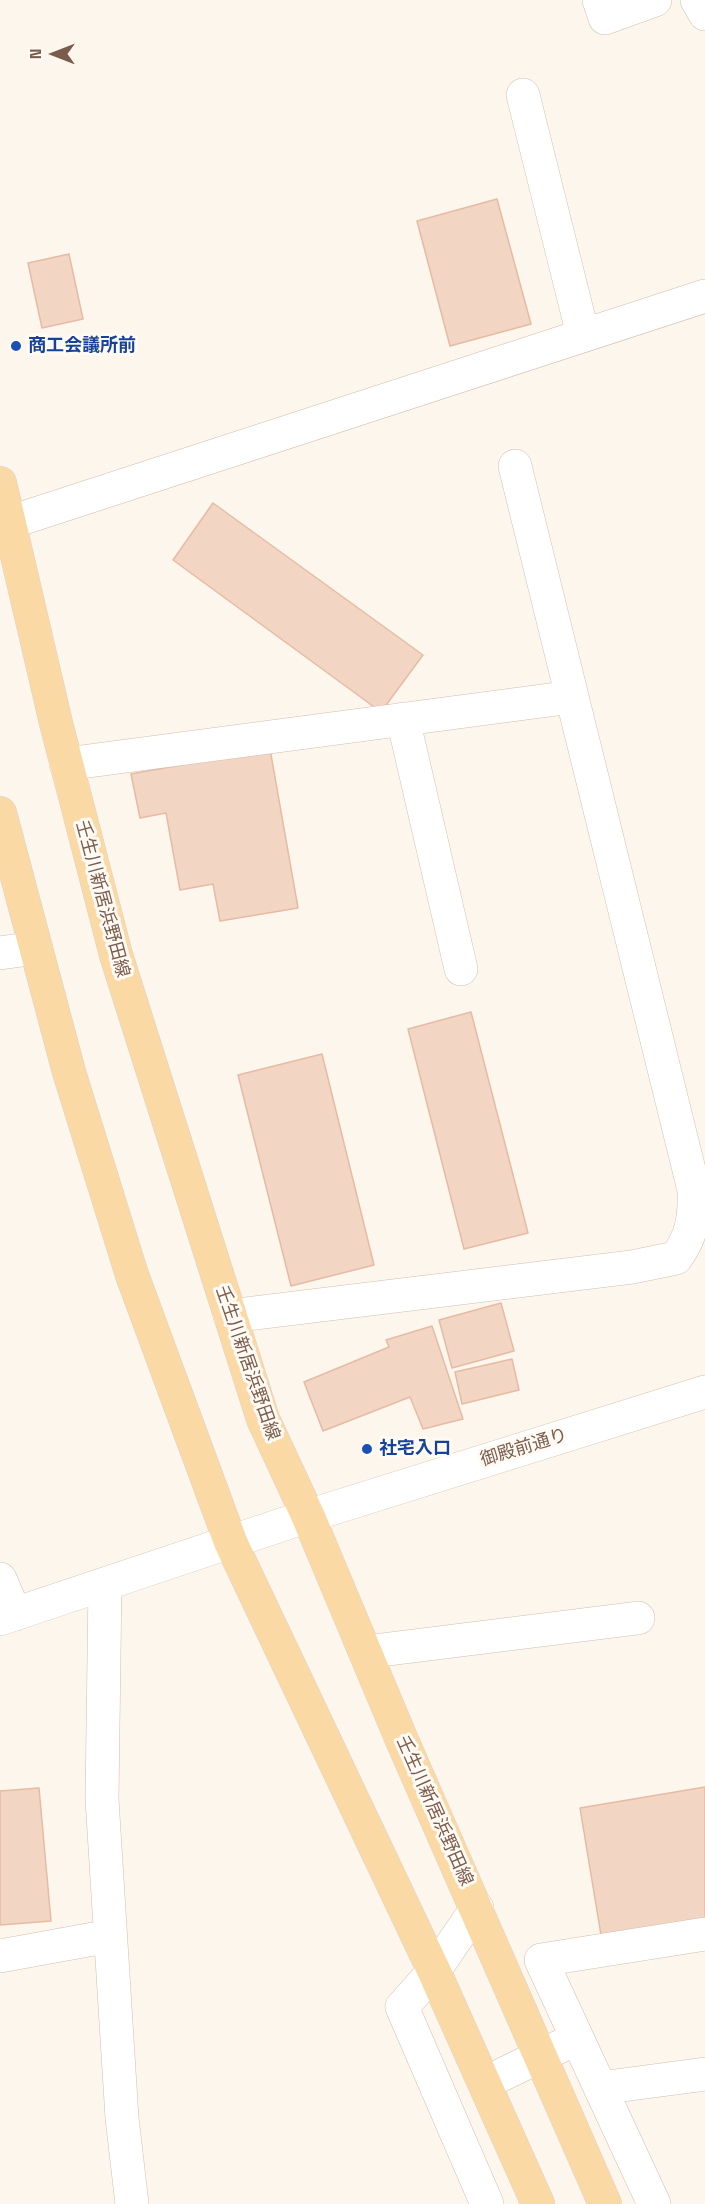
<!DOCTYPE html>
<meta charset="utf-8">
<style>
body{margin:0}
#map{position:relative;width:705px;height:2204px;overflow:hidden;background:#fdf6ec;font-family:"Space Grotesk",sans-serif}
canvas{display:block}
.north{position:absolute;left:24px;top:24px;width:60px;height:60px;-webkit-text-stroke:4px #fffaf3;paint-order:stroke;rotate:270deg;font-size:16px;font-weight:700;line-height:24px;text-align:center;color:#7a5c4d}
.north::after{content:'';display:block;margin:auto;width:21px;height:27px;background:#7a5c4d;clip-path:polygon(50% 0,100% 100%,50% 72%,0 100%)}
</style>
<div id="map">
<canvas width="705" height="2204"></canvas>
<div class="north">N</div>
</div>
<script>
const c = document.querySelector('canvas').getContext('2d');
c.lineJoin = 'round';
function fillPath(path, color) { c.fillStyle = color; c.fill(path, 'evenodd'); }
function strokePath(path, color, width, dash) { c.strokeStyle = color; c.lineWidth = width; c.lineCap = dash ? 'butt' : 'round'; c.setLineDash(dash || []); c.stroke(path); }
function label(font, color, halo, rows, align = 'center') {
  c.font = font + ' "Space Grotesk","Noto Sans JP",sans-serif'; c.lineWidth = 6; c.setLineDash([]); c.textBaseline = 'middle'; c.strokeStyle = halo; c.fillStyle = color; for (const [text, x, y, turn = 0] of rows) {
    c.save(); c.translate(x, y); c.rotate((+turn || 0) * Math.PI / 180); c.textAlign = isNaN(turn) ? turn : align; if (halo) c.strokeText(text, 0, 0); c.fillText(text, 0, 0); c.restore();
  }
}
const building = new Path2D(`
 M497,199l34,125 -81,22 -33,-125z
 M69,254l14,65 -41,9 -14,-65z
 M213,503l210,152 -42,57 -208,-152z
 M270,749l28,159 -78,13 -7,-37 -33,6 -14,-77 -26,5 -9,-44z
 M471,1012l57,221 -64,16 -56,-220z
 M322,1054l52,211 -83,21 -53,-211z
 M501,1303l13,48 -62,17 -13,-48z
 M432,1326l31,93 -40,10 -13,-32 -87,34 -19,-49 85,-35 -3,-7z
 M512,1359l7,31 -57,14 -7,-32z
 M705,1787v131l-104,17 -21,-127z
 M39,1788l12,133 -51,4v-134z`);
fillPath(building, '#f3d5c3');
strokePath(building, '#e6bba3', 1.5);
const street = new Path2D(`
 M599,0l6,18 50,-18
 M697,0l8,14
 M523,95l60,240
 M8,523l697,-227
 M403,719l58,250
 M66,764l506,-67
 M0,953l36,-5
 M230,1316l402,-49 44,-9c16,-22 19,-41 18,-68l-179,-724
 M0,1579l15,35
 M105,1584l-3,215 20,319 10,86
 M365,1652l273,-34
 M477,1908l-43,63 -32,36 85,197
 M0,1956l110,-20
 M485,2083l82,-40
 M600,2088l105,-14
 M654,2204l-113,-244 164,-26`);
const secondary = new Path2D(`
 M0,1619l308,-103 397,-124`);
const primary = new Path2D(`
 M0,483l56,240 60,232 147,464 45,97 93,222 204,466
 M0,813l69,259 63,203 99,268 203,428 104,233`);
strokePath(street, '#d1beb0', 34);
strokePath(secondary, '#d6c0b0', 34);
strokePath(primary, '#dad1cd', 34);
strokePath(street, '#fff', 33);
strokePath(secondary, '#fff', 33);
strokePath(primary, '#fbd9a5', 33);
for (const [x, y, r, color] of [
 [16,346,6,"#1a4fb4"],
 [367,1449,6,"#1a4fb4"]
]) { const dot = new Path2D(); dot.arc(x, y, r, 0, 2 * Math.PI); c.fillStyle = color; c.fill(dot); strokePath(dot, '#fffaf3', 2); }
label('bold 18px', '#164399', '#fffaf3', [
 ["商工会議所前",28,346],
 ["社宅入口",379,1449]
], 'left');
label('18px', '#7a5c4d', '#fffaf3', [
 ["壬生川新居浜野田線",102,899,75],
 ["壬生川新居浜野田線",247,1363,71],
 ["御殿前通り",524,1448,-17],
 ["壬生川新居浜野田線",434,1811,66]
]);
</script>
